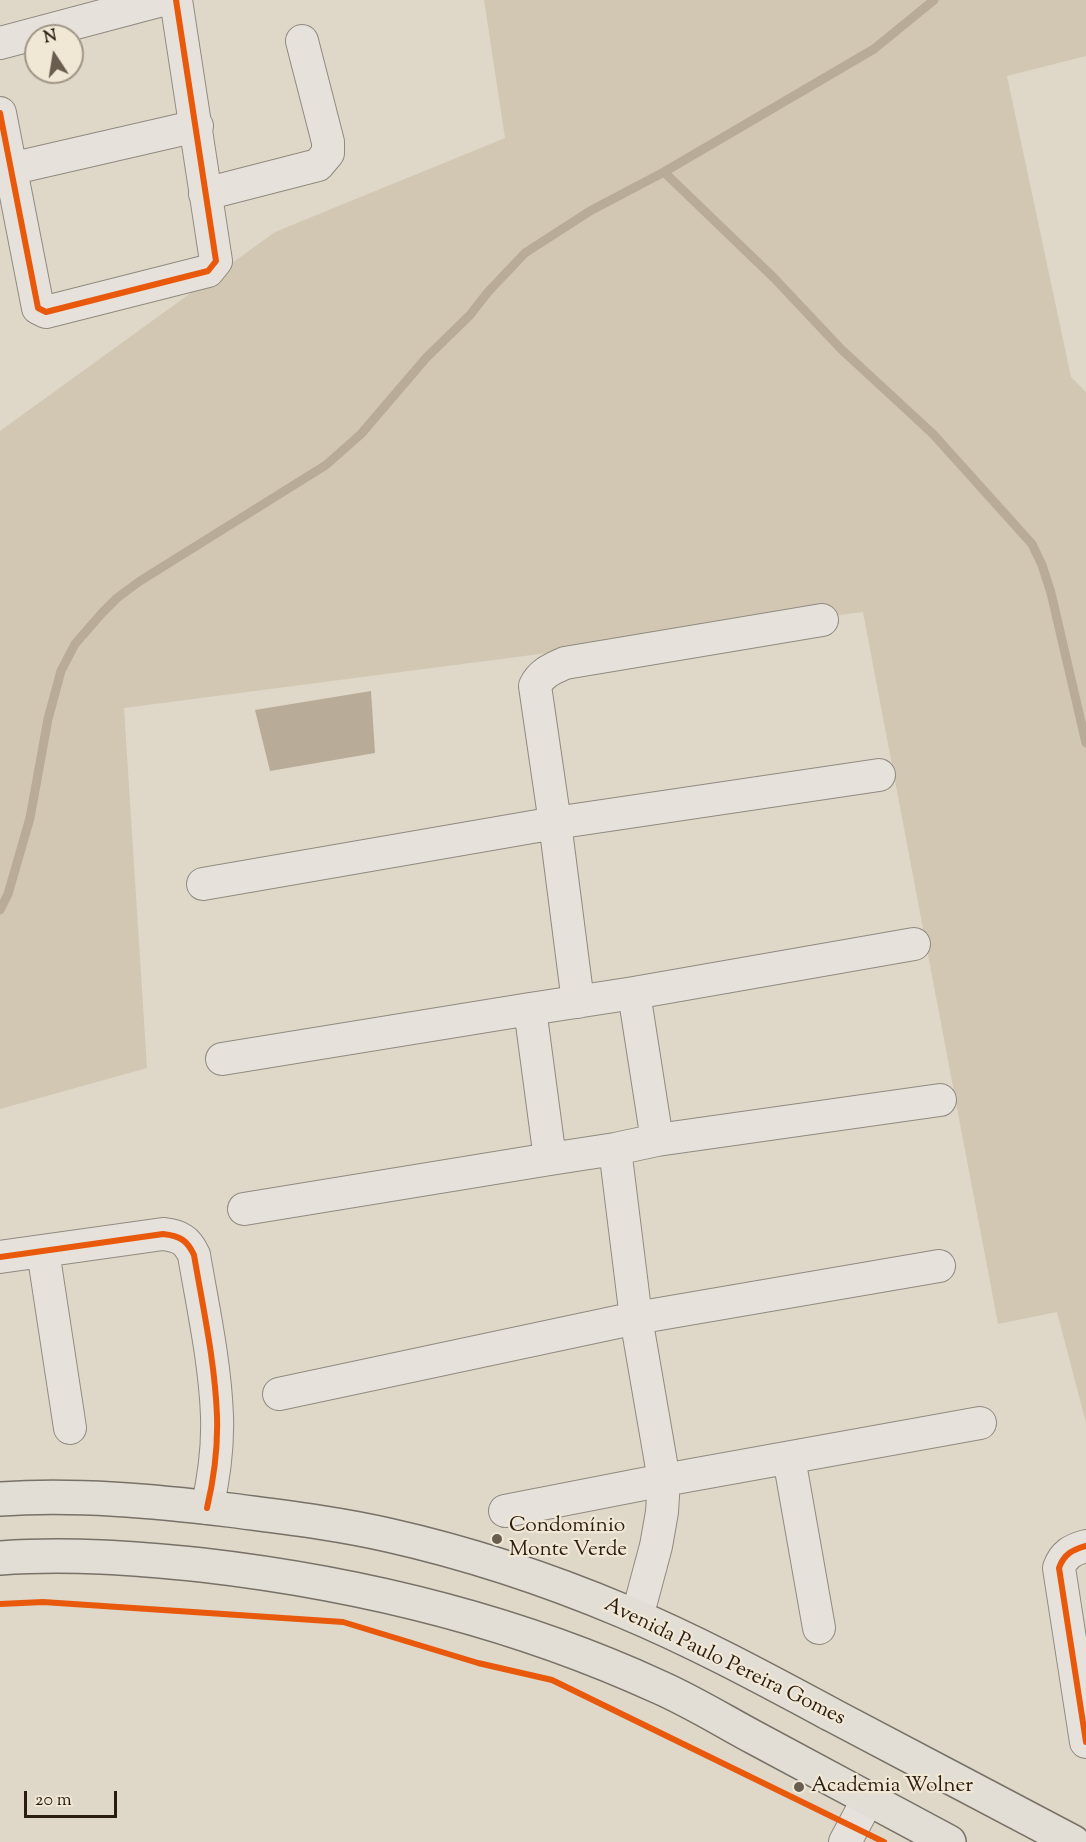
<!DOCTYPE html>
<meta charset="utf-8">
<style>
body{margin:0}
#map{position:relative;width:1086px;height:1842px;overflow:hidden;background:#dfd7c8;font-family:"Sorts Mill Goudy",serif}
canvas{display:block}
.north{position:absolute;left:24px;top:24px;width:60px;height:60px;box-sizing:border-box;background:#f0e7d5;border:2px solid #a19686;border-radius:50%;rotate:348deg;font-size:16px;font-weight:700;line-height:24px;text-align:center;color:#2a1c10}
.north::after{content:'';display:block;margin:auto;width:21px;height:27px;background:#695d50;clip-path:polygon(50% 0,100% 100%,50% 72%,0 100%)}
.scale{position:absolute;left:24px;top:1791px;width:93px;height:27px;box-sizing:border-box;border:3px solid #2a1c10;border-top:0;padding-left:8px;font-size:18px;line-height:21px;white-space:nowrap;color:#2a1c10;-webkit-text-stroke:4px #f0e7d5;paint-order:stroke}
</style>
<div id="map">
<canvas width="1086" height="1842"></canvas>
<div class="north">N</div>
<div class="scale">20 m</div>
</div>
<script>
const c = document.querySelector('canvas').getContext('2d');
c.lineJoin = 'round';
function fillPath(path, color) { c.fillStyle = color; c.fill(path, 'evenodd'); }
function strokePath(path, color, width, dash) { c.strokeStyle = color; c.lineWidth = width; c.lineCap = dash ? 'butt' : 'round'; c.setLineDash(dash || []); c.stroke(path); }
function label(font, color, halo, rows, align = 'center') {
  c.font = font + ' "Sorts Mill Goudy",serif'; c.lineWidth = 4.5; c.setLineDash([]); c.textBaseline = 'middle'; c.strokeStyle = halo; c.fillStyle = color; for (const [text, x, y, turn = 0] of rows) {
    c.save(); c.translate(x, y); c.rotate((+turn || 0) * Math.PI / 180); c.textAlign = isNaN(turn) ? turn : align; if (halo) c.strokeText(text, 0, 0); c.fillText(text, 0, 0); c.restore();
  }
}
fillPath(new Path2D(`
 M484,0h602v56l-79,20 64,301 15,15v1031l-29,-111 -59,12 -135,-712 -739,96 23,360 -147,41v-678l275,-199 230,-94z`), '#d2c7b3');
fillPath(new Path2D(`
 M371,691l4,62 -105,18 -15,-61z`), '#b8ac98');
strokePath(new Path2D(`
 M664,172l110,106 67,71 92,85 99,110 10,21 9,28 35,150
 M0,910l8,-16 22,-76 18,-99 13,-48 14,-27 27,-31 15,-15 23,-17 186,-116 35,-31 65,-76 44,-43 18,-23 37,-39 65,-42 74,-39 210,-123 60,-49`), '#b8ac98', 9);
const minor = new Path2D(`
 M0,43l162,-43
 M0,113l38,195 8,4 162,-41 8,-10 -40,-261
 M10,169l187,-43
 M205,194l113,-29 10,-12v-11l-26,-101
 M203,884l352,-61 324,-48
 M634,993l23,147 -42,9 -65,10 -20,-150z
 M634,993l280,-49
 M578,1002l-23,-179 -20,-137c6,-13 17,-17 30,-23l257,-43
 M222,1059l308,-50
 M657,1140l283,-40
 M615,1149l21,169 28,162 -2,32 -6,34 -19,71
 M244,1209l306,-50
 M43,1251l27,177
 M0,1257l163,-23c17,2 24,6 31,21 9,53 21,107 23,161 1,30 -3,62 -10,92
 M279,1394l357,-76 303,-52
 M789,1458l30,170
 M505,1511l159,-31 316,-57
 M1086,1546c-14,4 -22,8 -27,22l27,174
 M845,1842l23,-43`);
const major = new Path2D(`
 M0,1499c76,-5 154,2 229,11 53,7 107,13 159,25 80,18 159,44 235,76 72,30 142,68 211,105 80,42 159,84 239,126
 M0,1558c67,-5 135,0 202,7 156,18 313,56 457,122 34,15 66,35 98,52 64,34 128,69 192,103`);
strokePath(minor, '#908a80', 34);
strokePath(major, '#777167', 36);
strokePath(minor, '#e6e2db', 32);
strokePath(major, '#e2ddd5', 33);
strokePath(new Path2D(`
 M0,113l38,195 8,4 162,-41 8,-10 -40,-261
 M0,1257l163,-23c17,2 24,6 31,21 9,53 21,107 23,161 1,30 -3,62 -10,92
 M1086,1546c-14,4 -22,8 -27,22l27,174
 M0,1604l43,-2 300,20 135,41 74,17 332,162`), '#e8590c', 6);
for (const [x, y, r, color] of [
 [497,1539,6,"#695d50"],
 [799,1787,6,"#695d50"]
]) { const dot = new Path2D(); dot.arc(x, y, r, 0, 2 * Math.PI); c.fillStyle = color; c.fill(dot); strokePath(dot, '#f0e7d5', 2); }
label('21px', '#2a1c10', '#f0e7d5', [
 ["Condomínio",509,1527],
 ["Monte Verde",509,1551],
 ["Academia Wolner",811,1787]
], 'left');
label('21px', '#2a1c10', '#f0e7d5', [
 ["Avenida Paulo Pereira Gomes",724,1663,26]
]);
</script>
